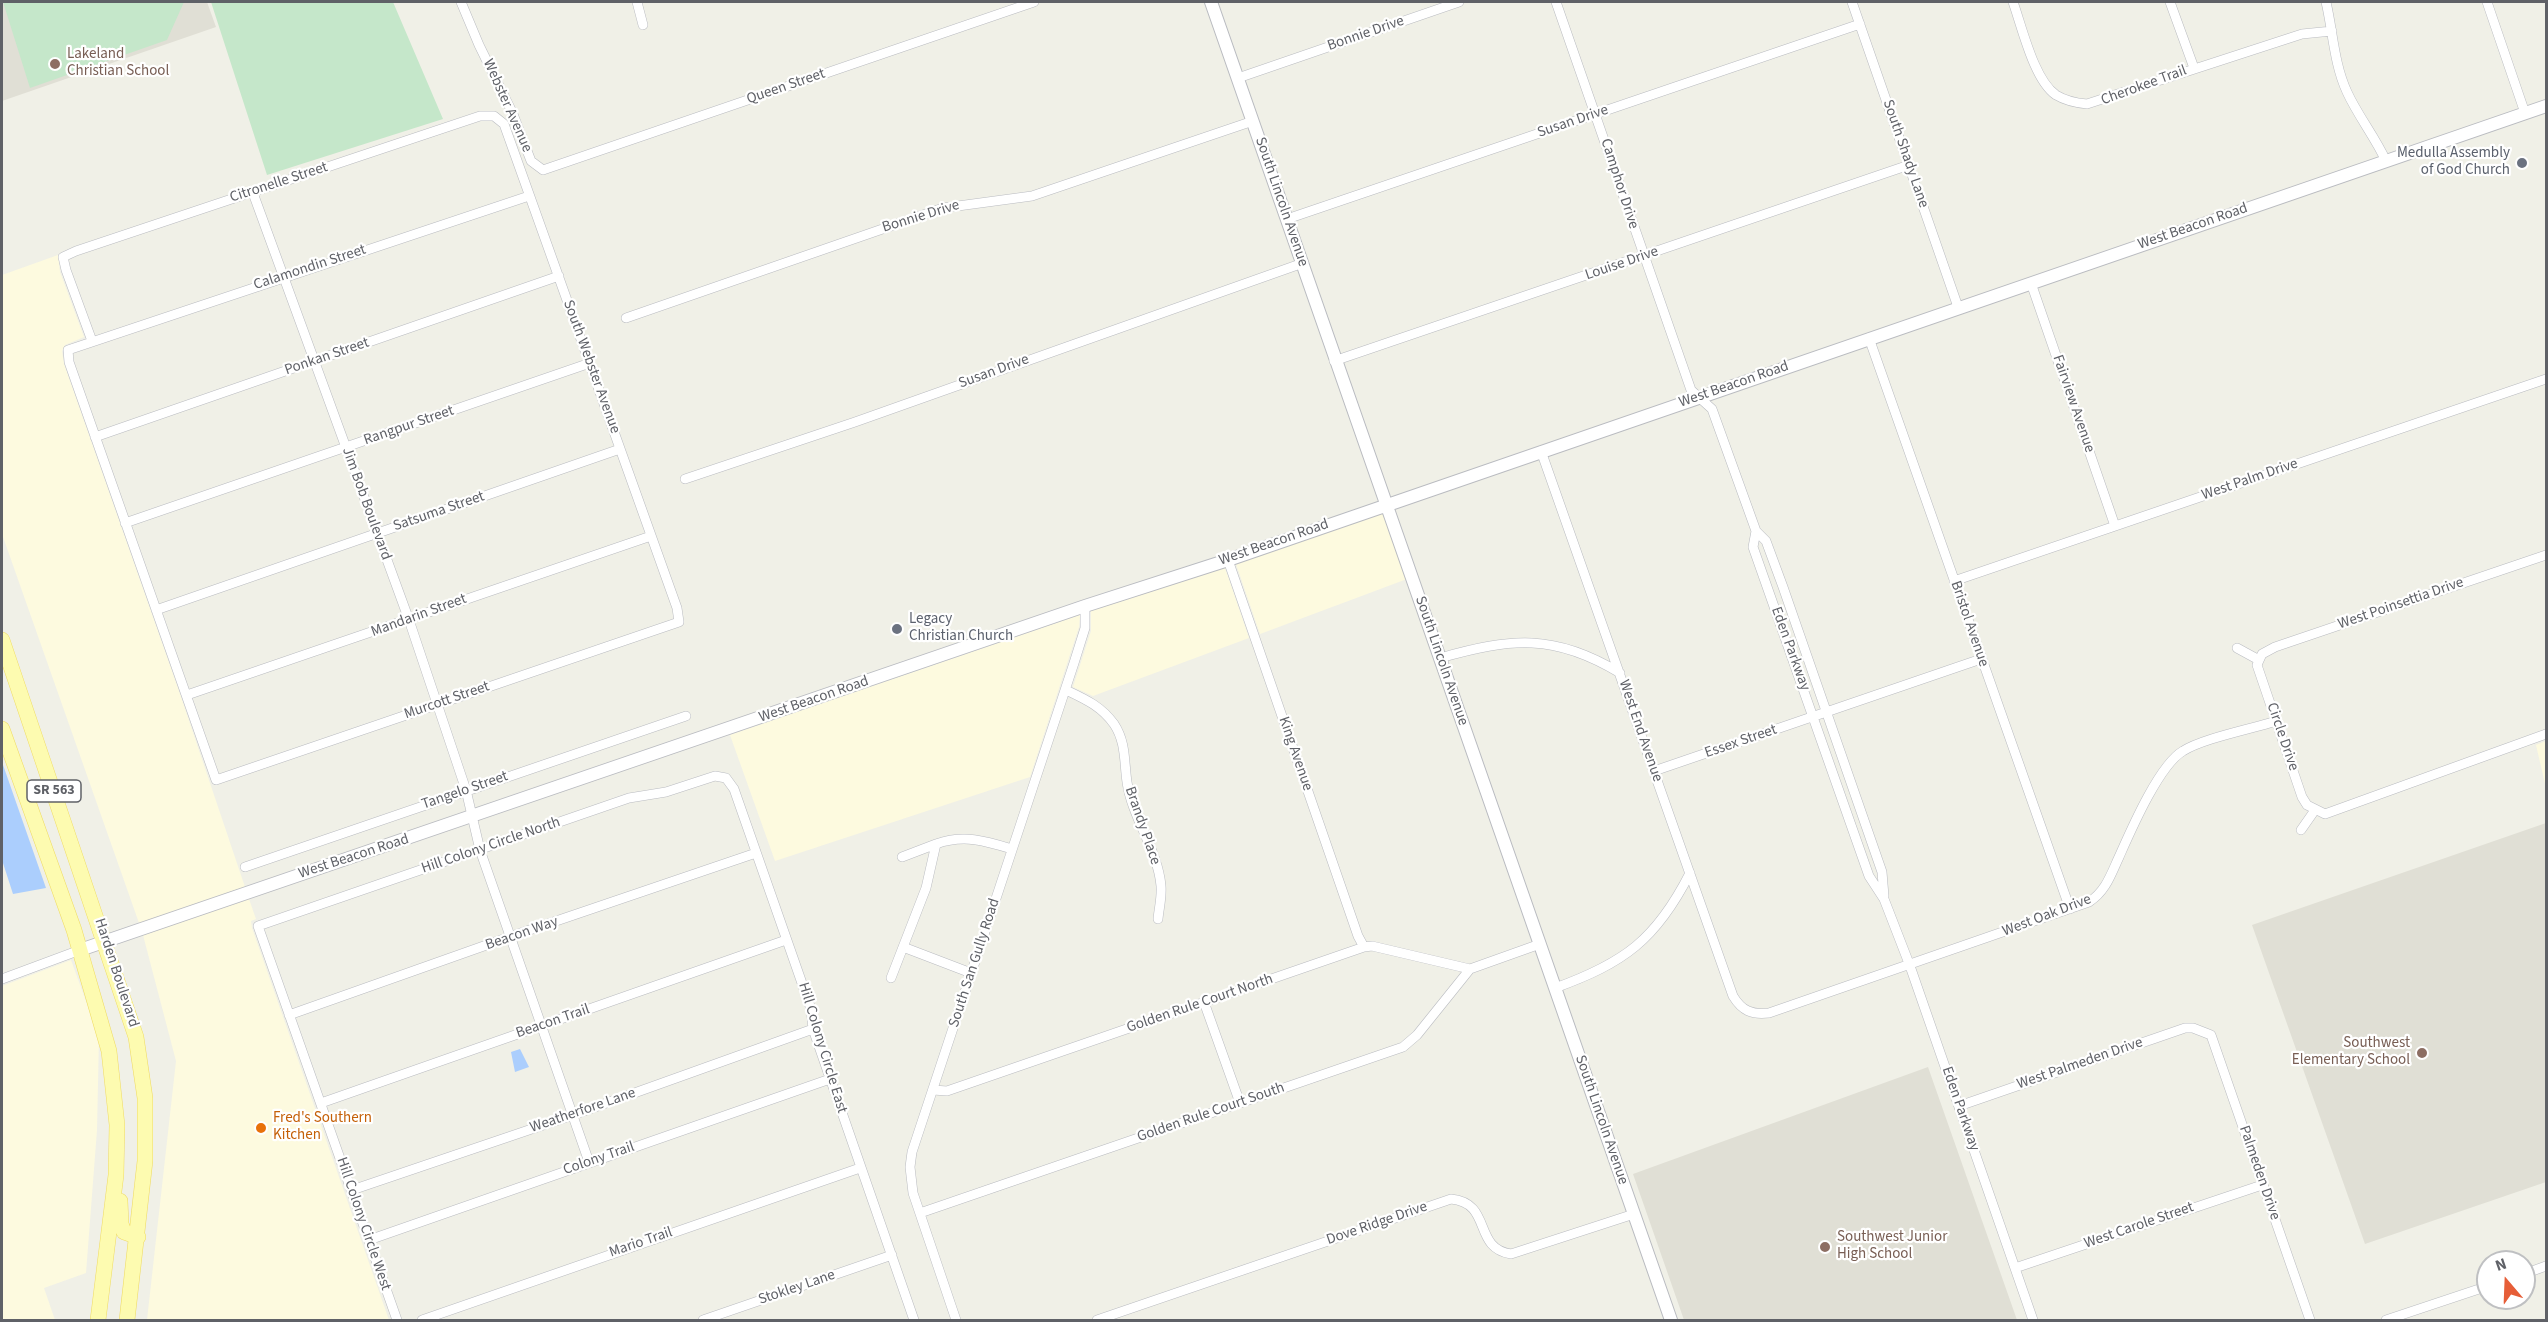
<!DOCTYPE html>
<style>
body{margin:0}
#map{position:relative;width:2548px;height:1322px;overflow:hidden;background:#f0f0e7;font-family:"Source Sans 3",sans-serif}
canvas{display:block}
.frame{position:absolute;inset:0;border:3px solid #5f6167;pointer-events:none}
.north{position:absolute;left:2476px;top:1250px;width:60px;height:60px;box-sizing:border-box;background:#fff;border:2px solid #bfc0c2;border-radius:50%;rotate:341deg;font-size:16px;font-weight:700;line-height:24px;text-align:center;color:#5f6167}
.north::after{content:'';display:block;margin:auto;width:21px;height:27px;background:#e65e38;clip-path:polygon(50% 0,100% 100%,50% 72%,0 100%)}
</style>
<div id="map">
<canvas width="2548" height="1322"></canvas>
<div class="frame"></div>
<div class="north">N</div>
</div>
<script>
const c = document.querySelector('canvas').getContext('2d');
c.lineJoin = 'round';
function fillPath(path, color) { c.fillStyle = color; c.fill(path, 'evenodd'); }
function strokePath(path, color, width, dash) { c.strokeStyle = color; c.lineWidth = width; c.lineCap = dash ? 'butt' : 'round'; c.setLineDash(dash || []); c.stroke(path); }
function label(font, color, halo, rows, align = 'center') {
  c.font = font + ' "Source Sans 3",sans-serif'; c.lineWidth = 4.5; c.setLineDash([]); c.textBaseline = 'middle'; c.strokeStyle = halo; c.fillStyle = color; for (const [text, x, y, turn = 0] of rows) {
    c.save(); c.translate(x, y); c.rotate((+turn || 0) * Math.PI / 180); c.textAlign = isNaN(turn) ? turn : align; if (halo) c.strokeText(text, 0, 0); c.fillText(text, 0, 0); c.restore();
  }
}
fillPath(new Path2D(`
 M58,255l2,17 24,65 -19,8 -3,6 2,13 117,333 64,190 -106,36 -137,-389v-259z
 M1383,511l24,68 -147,55 -24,-70z
 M1225,568l24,70 -156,58 -20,-9 18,-56v-20z
 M1080,615l-1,12 -49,150 -255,84 -45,-126z
 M2546,741v47l-10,-43z
 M249,899l7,20 -5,2 1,7 137,392h-242l29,-259 -33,-126z
 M71,960l28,77 -2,93 -11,143 -42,15 11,32h-53v-334z`), '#fdfadf');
fillPath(new Path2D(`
 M2,2h205l9,25 -214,74z
 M2546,823v359l-181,62 -113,-319z
 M1928,1067l89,253h-333l-51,-146z`), '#e0dfd5');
fillPath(new Path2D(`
 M3,2h181l-17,38 -137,48z
 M211,2h182l50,117 -176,56z`), '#c5e7ca');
fillPath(new Path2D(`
 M2,762l44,126 -33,6 -11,-34z
 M520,1049l9,18 -14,5 -4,-20z`), '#abcefd');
const minor = new Path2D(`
 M461,2l18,43 34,69 18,47 12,9 491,-168
 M637,2l6,23
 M1556,2l135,388 21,19 44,122 -3,16 116,329 15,23 26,67 123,354
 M1852,2l106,305
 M2013,2c9,25 21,78 43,93 10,6 20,8 31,9l215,-70 30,-3
 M2170,2l24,66
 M2326,2c7,30 8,62 21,90 11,24 28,45 39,69
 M2487,2l38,111
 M1238,78l221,-76
 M253,193l156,427 57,170 14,60 109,312
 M1287,219l573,-195
 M2031,283l84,243
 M626,318l317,-110 89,-12 221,-75
 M1869,338l201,571
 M92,341l-26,-71 -3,-13 13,-6 404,-135h14l10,8 173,484 2,14 -463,158 -147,-418 -1,-12 461,-154
 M1334,361l575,-196
 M95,437l464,-161
 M1541,451l192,545c9,15 19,19 36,17l320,-111c17,-11 22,-28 30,-45 12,-27 40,-92 64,-106 21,-13 69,-22 93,-30
 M685,479l170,-57 448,-159
 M125,523l465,-160
 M1756,531l10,10 17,46 99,285 2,24
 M2546,555l-271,92 -13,7 -5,11 45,132 5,8 18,9 221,-80
 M1228,560l130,376 6,11
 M1954,581l592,-202
 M156,610l464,-161
 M2237,648l22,12
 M1440,658c71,-20 114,-25 180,15
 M1066,690c19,9 35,16 48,34 12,18 10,37 13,58 5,36 31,68 34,104 1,11 -2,22 -3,33
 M187,695l464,-159
 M1654,771l327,-112
 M2301,830l14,-20
 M902,857l34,-13
 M245,867l441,-151
 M903,947l68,26
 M1470,969l70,-25
 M891,978l35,-90 10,-44c28,-10 50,-3 76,5
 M2,979l78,-29
 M1555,988c69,-25 101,-48 135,-115
 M1204,1002l36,101
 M289,1015l223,-79 244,-83
 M933,1090l14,1 417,-144 8,-1 98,23
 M321,1103l465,-163
 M1959,1106l226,-78h8l18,7 99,285
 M352,1190l221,-75 240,-86
 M920,1213l483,-166 14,-12 53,-66
 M369,1240l461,-161
 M2015,1268l247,-83
 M2524,1274l22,-8
 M397,1320l-139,-394 371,-128 37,-6 49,-16 11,2 8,11 77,220 2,20 101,291
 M422,1320l438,-152
 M703,1320l189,-65
 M956,1320l-43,-127 -3,-26 2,-15 162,-489 11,-35v-22
 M1097,1320l354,-121c42,4 21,49 60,55l123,-40
 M2386,1320l102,-34`);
const tertiary = new Path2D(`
 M1211,2l460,1318
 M80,950l1005,-344 143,-46 1318,-454`);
const primary = new Path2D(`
 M2,640l134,397 9,61v63l-18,159
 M2,729l72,201 35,121 8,74 -1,50 -18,145
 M120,1201l1,23 3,8 14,5`);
strokePath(minor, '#b9bbc0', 10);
strokePath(tertiary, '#b9bbc0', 14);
strokePath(primary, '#efdb62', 16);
strokePath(minor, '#fff', 9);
strokePath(tertiary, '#fff', 12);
strokePath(primary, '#fdfbb0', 15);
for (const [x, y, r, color] of [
 [55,64,6,"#8d6e63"],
 [2522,163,6,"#6b7280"],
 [897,629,6,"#6b7280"],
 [2422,1053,6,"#8d6e63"],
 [261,1128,6,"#e8710a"],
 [1825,1247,6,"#8d6e63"]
]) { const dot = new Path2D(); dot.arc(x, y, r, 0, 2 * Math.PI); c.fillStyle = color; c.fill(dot); strokePath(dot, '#fff', 2); }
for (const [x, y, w] of [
 [54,791,54]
]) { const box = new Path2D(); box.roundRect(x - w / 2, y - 11, w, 22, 4.5); c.fillStyle = '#fff'; c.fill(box); strokePath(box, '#5f6167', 1.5); }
label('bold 14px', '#5f6167', null, [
 ["SR 563",54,791]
]);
label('15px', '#5f6167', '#fff', [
 ["Bonnie Drive",1366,34,-19],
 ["Cherokee Trail",2144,86,-20],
 ["Queen Street",786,87,-19],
 ["Webster Avenue",507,106,66],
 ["Susan Drive",1573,122,-19],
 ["South Shady Lane",1905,154,71],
 ["Citronelle Street",279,183,-18],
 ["Camphor Drive",1619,184,72],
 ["South Lincoln Avenue",1281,202,71],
 ["Bonnie Drive",921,217,-17],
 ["West Beacon Road",2193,227,-19],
 ["Louise Drive",1622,264,-19],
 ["Calamondin Street",310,268,-18],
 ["Ponkan Street",327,357,-19],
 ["South Webster Avenue",591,367,70],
 ["Susan Drive",994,372,-20],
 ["West Beacon Road",1734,385,-19],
 ["Fairview Avenue",2073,404,71],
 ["Rangpur Street",409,426,-19],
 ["West Palm Drive",2250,480,-19],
 ["Jim Bob Boulevard",366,504,70],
 ["Satsuma Street",439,512,-19],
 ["West Beacon Road",1274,543,-19],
 ["West Poinsettia Drive",2401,604,-19],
 ["Mandarin Street",419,616,-20],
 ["Bristol Avenue",1969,624,71],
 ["Eden Parkway",1790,649,70],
 ["South Lincoln Avenue",1441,661,71],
 ["West Beacon Road",814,700,-19],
 ["Murcott Street",447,701,-19],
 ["West End Avenue",1640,731,71],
 ["Circle Drive",2282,737,71],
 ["Essex Street",1741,742,-19],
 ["King Avenue",1295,754,71],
 ["Tangelo Street",465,791,-19],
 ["Brandy Place",1142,826,71],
 ["Hill Colony Circle North",491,846,-19],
 ["West Beacon Road",354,857,-18],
 ["West Oak Drive",2047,916,-21],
 ["Beacon Way",522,934,-19],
 ["South San Gully Road",975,963,-72],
 ["Harden Boulevard",116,973,72],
 ["Golden Rule Court North",1200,1004,-19],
 ["Beacon Trail",553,1022,-19],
 ["Hill Colony Circle East",822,1048,73],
 ["West Palmeden Drive",2080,1064,-19],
 ["Eden Parkway",1960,1109,71],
 ["Weatherfore Lane",583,1111,-19],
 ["Golden Rule Court South",1211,1113,-19],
 ["South Lincoln Avenue",1601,1120,71],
 ["Colony Trail",599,1159,-19],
 ["Palmeden Drive",2259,1173,71],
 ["Hill Colony Circle West",363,1224,71],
 ["Dove Ridge Drive",1377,1224,-19],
 ["West Carole Street",2139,1226,-19],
 ["Mario Trail",641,1243,-19],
 ["Stokley Lane",797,1288,-19]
]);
label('15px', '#785e54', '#fff', [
 ["Lakeland",67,55],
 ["Christian School",67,72],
 ["Southwest",2410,1044,"right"],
 ["Elementary School",2410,1061,"right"],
 ["Southwest Junior",1837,1238],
 ["High School",1837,1255]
], 'left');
label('15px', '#5b616d', '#fff', [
 ["Medulla Assembly",2510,154],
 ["of God Church",2510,171],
 ["Legacy",909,620,"left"],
 ["Christian Church",909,637,"left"]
], 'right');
label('15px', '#c56008', '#fff', [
 ["Fred's Southern",273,1119],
 ["Kitchen",273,1136]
], 'left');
</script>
